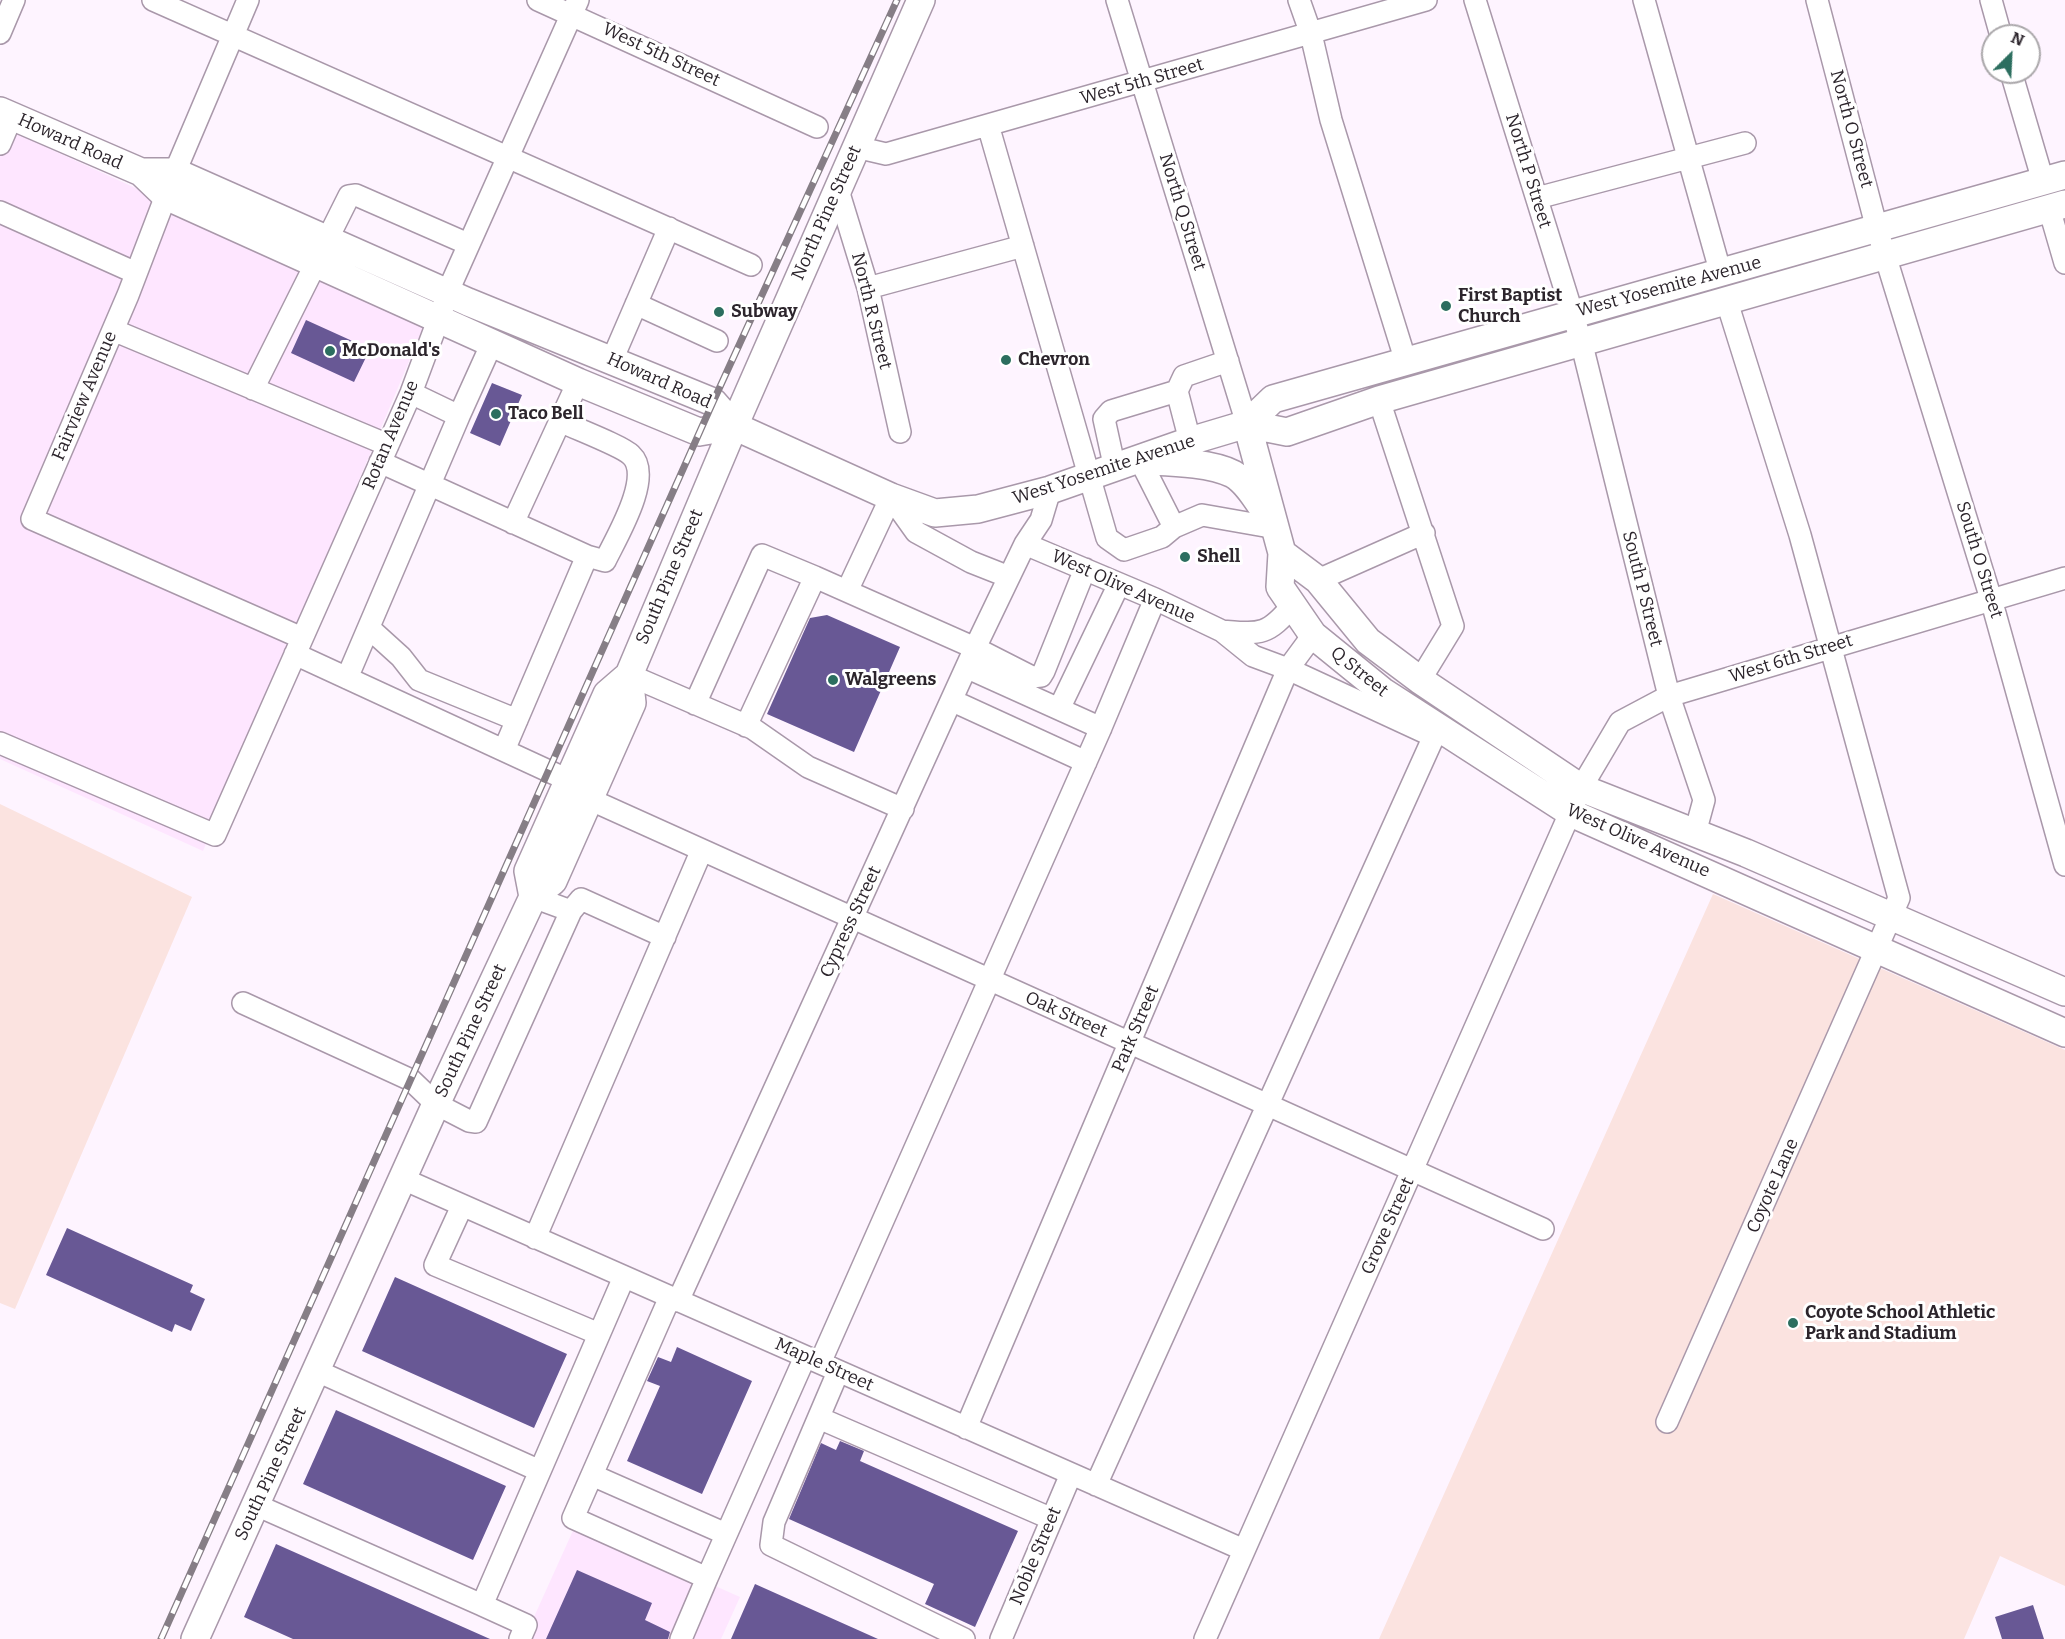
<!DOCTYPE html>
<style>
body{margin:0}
#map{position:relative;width:2065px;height:1639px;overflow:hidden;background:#fef4ff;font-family:Bitter,serif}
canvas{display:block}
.north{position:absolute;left:1981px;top:24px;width:60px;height:60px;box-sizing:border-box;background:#fff;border:2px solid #aba8ab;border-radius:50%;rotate:24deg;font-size:16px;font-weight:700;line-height:24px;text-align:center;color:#2c252c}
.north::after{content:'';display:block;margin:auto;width:21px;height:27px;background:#2c6e5f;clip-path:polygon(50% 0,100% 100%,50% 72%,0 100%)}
</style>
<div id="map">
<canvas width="2065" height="1639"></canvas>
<div class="north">N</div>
</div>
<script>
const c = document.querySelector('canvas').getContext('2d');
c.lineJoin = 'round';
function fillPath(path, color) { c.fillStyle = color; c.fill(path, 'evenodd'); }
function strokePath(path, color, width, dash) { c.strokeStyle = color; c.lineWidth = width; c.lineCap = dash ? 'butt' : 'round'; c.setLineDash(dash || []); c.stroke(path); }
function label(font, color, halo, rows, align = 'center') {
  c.font = font + ' Bitter,serif'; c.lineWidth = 6; c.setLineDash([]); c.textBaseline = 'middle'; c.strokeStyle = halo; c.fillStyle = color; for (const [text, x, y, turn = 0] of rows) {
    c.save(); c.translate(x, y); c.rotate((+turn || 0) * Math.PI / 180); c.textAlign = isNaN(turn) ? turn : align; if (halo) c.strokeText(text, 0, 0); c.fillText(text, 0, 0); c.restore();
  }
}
fillPath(new Path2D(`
 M0,126l426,195 -223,530 -203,-92z
 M576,1524l164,73 -19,42h-197z`), '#fee6ff');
fillPath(new Path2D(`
 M0,804l192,93 -177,412 -15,-6z
 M1713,894l352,156v536l-65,-30 -36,83h-585z`), '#fbe3e0');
fillPath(new Path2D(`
 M306,320l64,29 -16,33 -63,-29z
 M492,383l30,12 -22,51 -30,-13z
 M827,615l73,32 -46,105 -87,-38 43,-96z
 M67,1228l126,57 -3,7 15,7 -14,32 -16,-7 -3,8 -126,-57z
 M395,1277l172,77 -33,74 -172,-77z
 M677,1347l75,34 -50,113 -75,-33 33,-75 -13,-5 11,-24 13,5z
 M336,1410l170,76 -33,74 -170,-76z
 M840,1441l24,10 -4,10 158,70 -43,96 -50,-23 9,-20 -145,-65 32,-76 15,7z
 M276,1544l214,95h-197l-49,-22z
 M577,1570l75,33 -7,17 25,12 -2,7h-122z
 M755,1584l123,55h-147z
 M2033,1605l11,34h-42l-7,-22z`), '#685895');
const minor = new Path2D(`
 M153,0l598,265
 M248,0l-73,172 -47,123 -96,224 270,119
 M538,0l279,127
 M1117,0l130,424
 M1299,0l12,34 20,86 75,242
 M1475,0l106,341 88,355 35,104 -9,33
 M1644,0l77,274
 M1817,0l60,229 114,370 74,266
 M1991,0l10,36
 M0,33l14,-33
 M2011,72l32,109
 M988,125l119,413 17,12 38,-13 12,-10 28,-12 74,13
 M0,144l12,-28
 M856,147l30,7 540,-154
 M838,190l30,98 32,144
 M1537,198l208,-55
 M2049,208l16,55
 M0,212l136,61
 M327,240l22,-44 7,-1 112,49
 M868,288l155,-42
 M636,304l81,37
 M113,330l275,115
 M612,360l57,-132
 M253,389l63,-126
 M1379,400l74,226 -33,54
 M459,416l33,-73
 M560,421c14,7 62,25 71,34 23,21 -15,83 -26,106l-18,-5
 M1190,441l-13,-50 7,-15 44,-15
 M1140,460l34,67
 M380,462l207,94 -83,194
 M1115,469l-11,-50 7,-8 66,-20
 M513,523l65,-141
 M1025,544l130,55 67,32 31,25 35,13 147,68
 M1318,580l106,-47
 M847,591l44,-94 25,35 55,30 38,15
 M369,628l32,29 18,23 98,40
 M1222,631c38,3 45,5 70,-25
 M295,654l273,126
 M968,668l133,60
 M629,675l123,53 56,39 95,42
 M347,678l112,-262 -48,-23
 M953,701l133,61
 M695,704l67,-149 53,22
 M1059,709l60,-125
 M746,726l69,-149 160,71 57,29 9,-1 3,-5 41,-102
 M0,743l215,92 196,-442 42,-113 125,-280
 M589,799l954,430
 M533,897l38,14 10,-12 84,38
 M243,1003l168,77 25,24 33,17 7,1 95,-211
 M403,1179l841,371
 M462,1206l-27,59 164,69
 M535,1238l166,-386
 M670,1297l-97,221 134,60 98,-221
 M678,1301l297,-653 50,-104 16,-24 9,-30
 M820,1363l280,-633 55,-131
 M317,1371l223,100
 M838,1372l-64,150 -3,23 193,94
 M819,1418l233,101
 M1667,1422l232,-524 -99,-363 -73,-233
 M966,1428l322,-759 25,-34
 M592,1475l134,59
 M1096,1485l338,-749
 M256,1505l226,100
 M520,1639l6,-14 -44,-20 142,-328
 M681,1639l26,-61
 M1001,1639l70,-165
 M1205,1639l376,-851 39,-66 49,-26 396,-118`);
const major = new Path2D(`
 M0,111l141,61 25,24 412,186 121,50 35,-6
 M141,172h34l293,130 245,100 21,24 157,71 44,16 43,-4 72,-19 140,-49 57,-17 40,8 92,-32 686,-196
 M1247,424l35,129 -2,34 33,48 69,56 189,122 494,220
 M1247,424l26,-25 792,-224
 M1150,461c24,1 61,2 83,13 14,8 24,26 33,39
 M1282,553l36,27 50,61 52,39 161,108 165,65 319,139
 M533,897l20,-16 79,-178 -3,-28
 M195,1639l241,-535 97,-207 -5,-26 79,-177 22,-19 105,-249 187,-426`);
strokePath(minor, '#a998aa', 24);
strokePath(major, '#a998aa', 30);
strokePath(minor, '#fff', 21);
strokePath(major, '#fff', 27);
const rail = new Path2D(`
 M161,1639l552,-1237 184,-402`);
strokePath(rail, '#867e86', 7);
strokePath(rail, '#fff', 4.5, [14]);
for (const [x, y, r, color] of [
 [1446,306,6,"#2c6e5f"],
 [719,312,6,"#2c6e5f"],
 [330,351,6,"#2c6e5f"],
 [1006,360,6,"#2c6e5f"],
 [496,414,6,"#2c6e5f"],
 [1185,557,6,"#2c6e5f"],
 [833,680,6,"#2c6e5f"],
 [1793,1323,6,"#2c6e5f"]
]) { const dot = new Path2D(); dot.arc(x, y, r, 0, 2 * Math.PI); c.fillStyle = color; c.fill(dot); strokePath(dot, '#fff', 2); }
label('18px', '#2c252c', '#fff', [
 ["West 5th Street",661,55,25],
 ["West 5th Street",1142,82,-16],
 ["North O Street",1851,129,75],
 ["Howard Road",70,142,24],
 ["North P Street",1528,171,73],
 ["North Q Street",1182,212,73],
 ["North Pine Street",827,213,-66],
 ["West Yosemite Avenue",1669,287,-15],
 ["North R Street",871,311,76],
 ["Howard Road",659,381,24],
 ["Fairview Avenue",85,396,-67],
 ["Rotan Avenue",391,435,-67],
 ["West Yosemite Avenue",1104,470,-18],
 ["South O Street",1979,560,73],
 ["South Pine Street",670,577,-67],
 ["West Olive Avenue",1123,587,24],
 ["South P Street",1642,589,76],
 ["West 6th Street",1791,659,-17],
 ["Q Street",1359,672,39],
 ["West Olive Avenue",1638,841,24],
 ["Cypress Street",851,922,-65],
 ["Oak Street",1066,1015,24],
 ["Park Street",1136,1029,-67],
 ["South Pine Street",471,1031,-65],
 ["Coyote Lane",1773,1186,-66],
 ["Grove Street",1388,1226,-66],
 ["Maple Street",824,1365,24],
 ["South Pine Street",271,1474,-65],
 ["Noble Street",1036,1556,-67]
]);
label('bold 18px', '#2c252c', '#fff', [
 ["First Baptist",1458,296],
 ["Church",1458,317],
 ["Subway",731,312],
 ["McDonald's",342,351],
 ["Chevron",1018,360],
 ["Taco Bell",508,414],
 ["Shell",1197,557],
 ["Walgreens",845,680],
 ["Coyote School Athletic",1805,1313],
 ["Park and Stadium",1805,1334]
], 'left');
</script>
